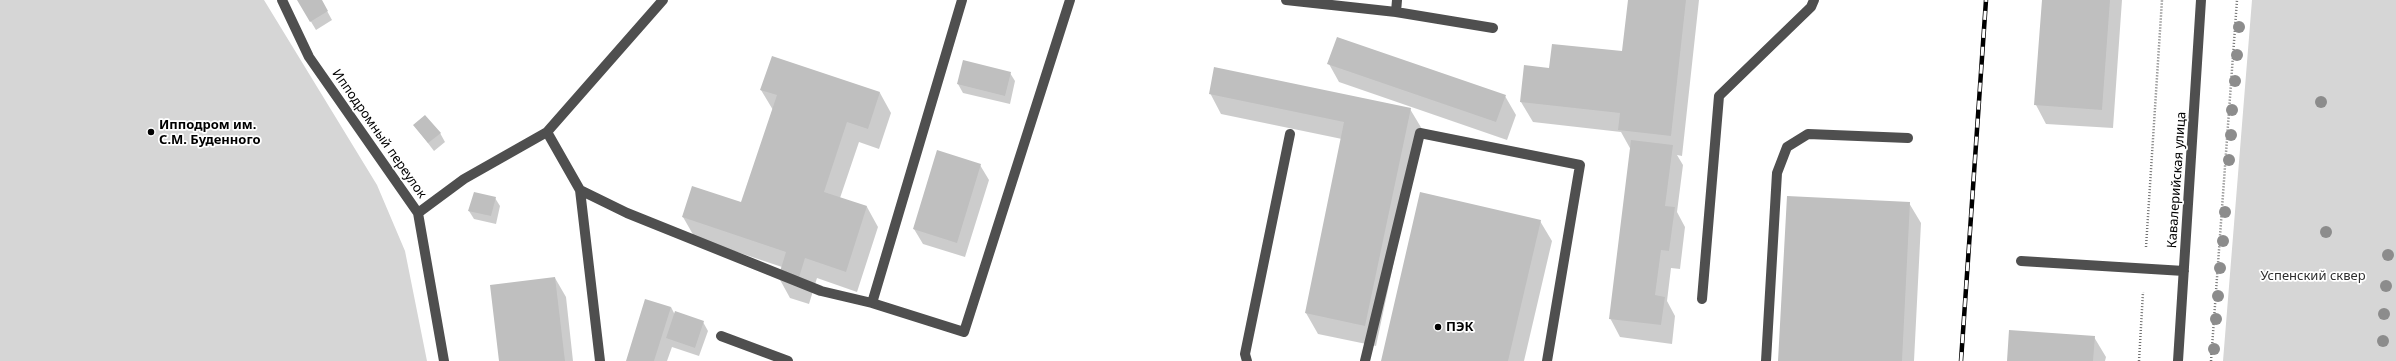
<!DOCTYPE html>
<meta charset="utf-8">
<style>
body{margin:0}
canvas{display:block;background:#fff}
</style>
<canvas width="2396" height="361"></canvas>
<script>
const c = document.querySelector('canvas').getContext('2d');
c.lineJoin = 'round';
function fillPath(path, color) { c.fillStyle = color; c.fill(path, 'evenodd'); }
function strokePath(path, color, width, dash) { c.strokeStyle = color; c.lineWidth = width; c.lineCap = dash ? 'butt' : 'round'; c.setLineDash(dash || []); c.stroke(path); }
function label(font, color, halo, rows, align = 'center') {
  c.font = font + ' "Noto Sans",sans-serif'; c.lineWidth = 3.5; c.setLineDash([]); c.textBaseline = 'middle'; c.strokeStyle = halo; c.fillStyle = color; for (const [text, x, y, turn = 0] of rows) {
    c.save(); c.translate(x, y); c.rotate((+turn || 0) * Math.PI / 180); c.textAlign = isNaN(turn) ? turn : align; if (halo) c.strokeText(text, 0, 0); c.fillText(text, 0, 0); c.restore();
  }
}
fillPath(new Path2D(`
 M0,0h264l113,185 28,66 22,110h-427z
 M2252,0h144v361h-173z`), '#d6d6d6');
fillPath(new Path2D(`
 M298,0h23l11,20 -16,10z
 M1629,0h70l-17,156 -5,-1 6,10 -6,47 8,15 -5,42 -9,-1 -4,33 8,15 -3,28 -52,-7 -10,-19 21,-168 -10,-18 -88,-10 -12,-20 4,-36 25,3 73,-17z
 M2043,0h79l-9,128 -67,-4 -10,-19z
 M1329,64l176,32 11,19 -9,25 -168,-58z
 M1010,73l5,8 -5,23 -47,-11 -5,-9z
 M761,90l119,3 11,20 -12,36 -20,-7 -19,56 27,9 11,20 -21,65 -40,-14 -8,26 -19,-6 -11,-20 3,-11 -87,-29 -12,-21 59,-14 31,-93z
 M1210,93l200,16 12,20 -46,217 -58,-12 -12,-21 36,-174 -121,-25z
 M414,125l26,8 5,9 -11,9z
 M980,165l9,15 -24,77 -42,-13 -9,-15z
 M495,198l5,8 -4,18 -22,-5 -5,-8z
 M1909,203l12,20 -7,138h-135z
 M1540,221l12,20 -28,120h-142z
 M555,278l11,19 7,64h-73z
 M671,307l4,8 28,7 5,9 -9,25 -27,-9 -5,14h-40z
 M2094,337l12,20 -1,4h-97z`), '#0003');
fillPath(new Path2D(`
 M297,0h25l6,11 -18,11z
 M1628,0h58l-15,136 -53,-6 2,-17 -100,-11 4,-37 25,3 3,-24 70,7z
 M2042,0h68l-8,110 -68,-5z
 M1337,37l169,58 -10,27 -169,-58z
 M772,56l108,36 -12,37 -21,-7 -23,70 43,14 -21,66 -41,-14 -8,26 -19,-6 8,-26 -104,-35 10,-31 49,16 36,-107 -17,-5z
 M963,60l48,12 -6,24 -48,-12z
 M1214,67l197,41 -46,218 -60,-13 39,-191 -135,-28z
 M425,115l16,18 -13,10 -15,-18z
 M1631,140l42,5 -8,61 10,1 -6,44 -8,-1 -6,45 10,2 -4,28 -52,-6z
 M937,150l44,14 -24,79 -44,-14z
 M474,192l22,5 -5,19 -23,-5z
 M1420,192l121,28 -33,141h-127z
 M1787,196l123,6 -8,159h-124z
 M555,277l10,84h-66l-9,-76z
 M645,299l26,8 -17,54h-28z
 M675,311l29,10 -9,27 -29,-10z
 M2009,330l86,6 -2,25h-86z`), '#bfbfbf');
strokePath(new Path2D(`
 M2146,247l16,-247
 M2139,361l4,-69
 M2211,361l26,-361`), '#717171', 2.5, [1, 2]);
strokePath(new Path2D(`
 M282,0l27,57 109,156 26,148
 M1286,0l110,12 97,16
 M1396,12l1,-12
 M547,132l33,58 20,171
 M580,190l47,23 194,78 51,12 92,29 106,-332
 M418,213l46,-34 83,-47 116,-132
 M2021,261l163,10
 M1702,299l17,-203 92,-89 3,-7
 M872,303l90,-303
 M721,336l67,25
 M1247,361l-2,-7 45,-220
 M1365,361l55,-228 160,32 -33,196
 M1766,361l11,-188 10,-26 21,-13 100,4
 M2178,361l23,-361`), '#4f4f4f', 10);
const rail = new Path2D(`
 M1961,361l25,-361`);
strokePath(rail, '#000', 4.5);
strokePath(rail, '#fff', 3, [9]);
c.fillStyle = '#8c8c8c';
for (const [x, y] of [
 [2239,27],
 [2237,55],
 [2235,81],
 [2321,102],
 [2232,110],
 [2231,135],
 [2229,160],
 [2225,212],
 [2326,232],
 [2223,241],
 [2388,255],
 [2220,268],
 [2386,286],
 [2218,296],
 [2384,314],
 [2216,319],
 [2383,341],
 [2214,349]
]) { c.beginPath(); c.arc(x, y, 6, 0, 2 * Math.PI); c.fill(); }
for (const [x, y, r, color] of [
 [151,132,4,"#000"],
 [1438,327,4,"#000"]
]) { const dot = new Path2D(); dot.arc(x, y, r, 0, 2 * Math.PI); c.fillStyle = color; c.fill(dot); strokePath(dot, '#fff', 1.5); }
label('bold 13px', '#000', '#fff', [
 ["Ипподром им.",159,125],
 ["С.М. Буденного",159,140],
 ["ПЭК",1446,327]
], 'left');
label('13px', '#000', '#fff', [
 ["Ипподромный переулок",379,134,55],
 ["Кавалерийская улица",2177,180,-86]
]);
label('13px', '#2d2d2d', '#fff', [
 ["Успенский сквер",2313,276]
]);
</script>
